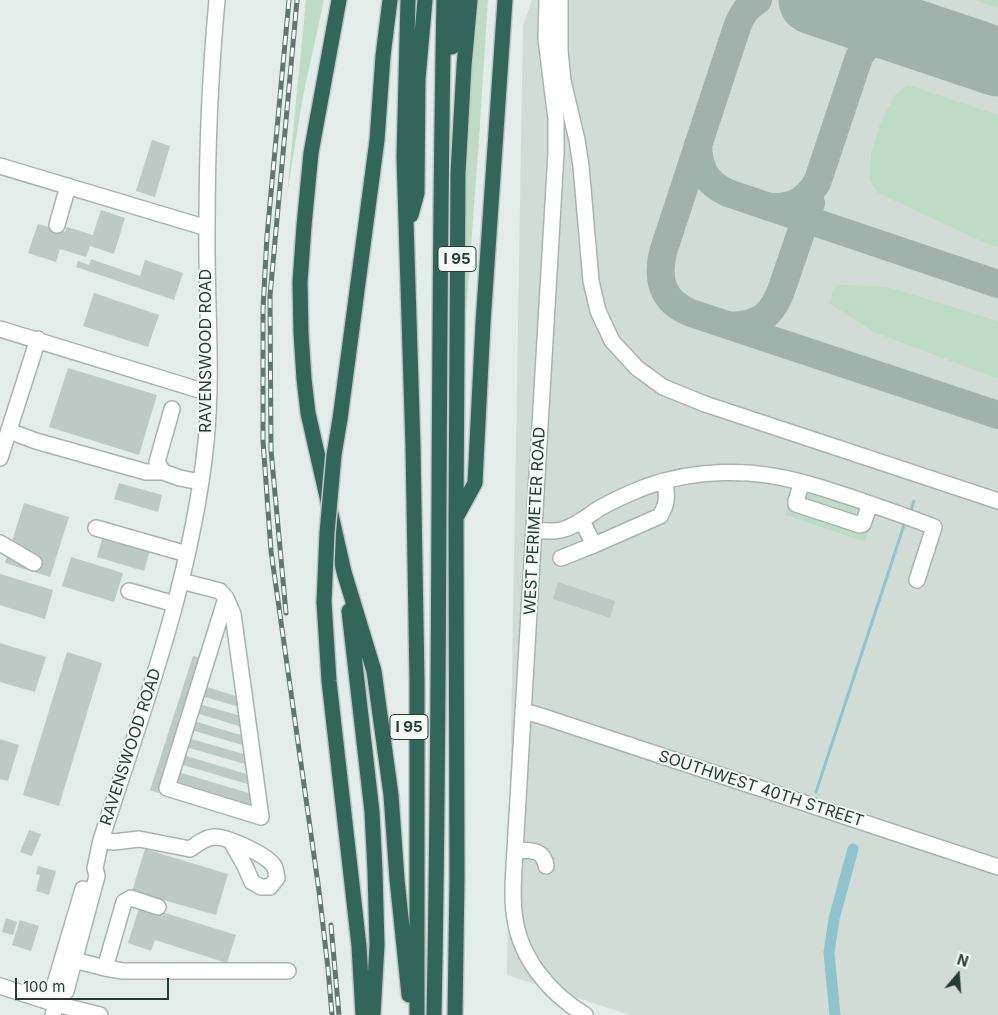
<!DOCTYPE html>
<style>
body{margin:0}
#map{position:relative;width:998px;height:1015px;overflow:hidden;background:#e3ece8;font-family:Inter,sans-serif}
canvas{display:block}
.north{position:absolute;left:933px;top:950px;width:50px;height:50px;-webkit-text-stroke:4px #f4f9f6;paint-order:stroke;rotate:18deg;font-size:14px;font-weight:700;line-height:20px;text-align:center;color:#243c35}
.north::after{content:'';display:block;margin:auto;width:18px;height:22px;background:#243c35;clip-path:polygon(50% 0,100% 100%,50% 72%,0 100%)}
.scale{position:absolute;left:15px;top:978px;width:154px;height:22px;box-sizing:border-box;border:2px solid #243c35;border-top:0;padding-left:6px;font-size:15px;line-height:18px;white-space:nowrap;color:#243c35;-webkit-text-stroke:4px #f4f9f6;paint-order:stroke}
</style>
<div id="map">
<canvas width="998" height="1015"></canvas>
<div class="north">N</div>
<div class="scale">100 m</div>
</div>
<script>
const c = document.querySelector('canvas').getContext('2d');
c.lineJoin = 'round';
function fillPath(path, color) { c.fillStyle = color; c.fill(path, 'evenodd'); }
function strokePath(path, color, width, dash) { c.strokeStyle = color; c.lineWidth = width; c.lineCap = dash ? 'butt' : 'round'; c.setLineDash(dash || []); c.stroke(path); }
function label(font, color, halo, rows, align = 'center') {
  c.font = font + ' Inter,sans-serif'; c.lineWidth = 4; c.setLineDash([]); c.textBaseline = 'middle'; c.strokeStyle = halo; c.fillStyle = color; for (const [text, x, y, turn = 0] of rows) {
    c.save(); c.translate(x, y); c.rotate((+turn || 0) * Math.PI / 180); c.textAlign = isNaN(turn) ? turn : align; if (halo) c.strokeText(text, 0, 0); c.fillText(text, 0, 0); c.restore();
  }
}
fillPath(new Path2D(`
 M532,0h466v1015h-368l-123,-40 16,-950z`), '#d2dcd7');
fillPath(new Path2D(`
 M306,0h18l-21,96 -16,98z
 M473,0h15l-9,139 -13,176 -6,-89z
 M973,0h25v8z
 M908,85l90,30v132l-17,-6 -88,-41 -16,-8 -3,-5 -4,-6 1,-27 10,-33 14,-26 6,-6z
 M837,285h7l44,2 110,34v58l-124,-47 -44,-28 2,-11z
 M795,487l79,27 -9,28 -80,-27z`), '#bedbc5');
strokePath(new Path2D(`
 M911,510l3,-9
 M816,792l88,-267`), '#90c4cc', 3);
strokePath(new Path2D(`
 M835,1015l-6,-62 5,-34 19,-70`), '#90c4cc', 11);
strokePath(new Path2D(`
 M758,0c-12,8 -16,14 -21,27l-73,222c-8,29 -3,52 27,64l307,102
 M809,0l21,6
 M698,145c1,24 8,38 30,48l270,91
 M769,207c23,1 35,-5 48,-24l42,-126c16,-24 31,-26 58,-22
 M730,326c30,-1 42,-10 52,-38l29,-85`), '#a1b2ac', 28);
strokePath(new Path2D(`
 M813,0l185,62`), '#a1b2ac', 69);
fillPath(new Path2D(`
 M152,140l18,6 -15,51 -19,-6z
 M101,210l24,8 -11,36 -24,-8 -4,11 -26,-8 -4,13 -28,-9 10,-29 27,8 2,-5 26,8z
 M91,259l49,17 5,-16 38,13 -9,27 -98,-33 2,-6 11,4z
 M94,293l65,22 -11,32 -65,-21z
 M68,368l89,27 -18,60 -90,-28z
 M119,483l43,12 -4,17 -44,-13z
 M24,503l45,14 -19,60 -45,-14z
 M103,536l47,15 -6,20 -47,-14z
 M71,557l52,16 -9,29 -52,-16z
 M0,574l53,16 -8,29 -45,-14z
 M558,582l57,19 -5,17 -57,-19z
 M0,643l46,14 -11,35 -35,-10z
 M67,652l35,11 -43,143 -36,-11z
 M193,656l8,2 -43,135 -8,-3z
 M204,686l35,11 1,10 -39,-11z
 M199,704l42,12 1,11 -46,-14z
 M194,721l50,15 2,10 -55,-16z
 M188,738l59,17 1,10 -62,-18z
 M0,739l19,6 -11,36 -8,-2z
 M183,755l67,20 1,10 -71,-21z
 M178,772l74,22 2,16 -80,-25z
 M29,830l12,4 -9,22 -12,-4z
 M145,849l83,25 -12,41 -84,-24z
 M38,866l18,5 -7,24 -13,-4 4,-16 -4,-1z
 M140,905l96,30 -9,28 -72,-23 -4,11 -23,-8z
 M6,918l11,4 -4,13 -11,-3z
 M20,920l19,6 -8,25 -19,-6z`), '#bcc9c4');
const minor = new Path2D(`
 M547,0l-1,39 10,80v34l-41,697c-1,22 -4,47 0,69 6,41 36,75 70,96
 M560,0v51l3,30 14,59 4,26 10,115 7,30 14,30 25,27 26,19 42,17 293,97
 M0,166l207,62
 M57,225l11,-39
 M0,329l209,64
 M172,409l-15,53 6,10 17,6 20,4
 M9,431l27,10 110,31h17
 M0,458l38,-119
 M802,482l-6,19v3l64,21 3,-1 7,-20
 M582,521l12,24 66,-29c8,-13 7,-20 5,-35
 M96,528l91,26
 M535,530c8,1 17,2 26,0 15,-3 26,-14 39,-22 14,-8 30,-15 45,-21 49,-18 106,-19 156,-5 20,5 39,12 58,18 25,9 50,17 75,27l-17,53
 M0,543l34,20
 M561,558l33,-13
 M181,581l39,10 6,7 7,16 28,203 -94,-29 59,-190
 M129,591l46,13
 M523,711l15,4 460,152
 M101,840l13,2 25,-3 51,10c7,-5 16,-12 25,-12 13,0 52,18 59,29 2,3 2,8 3,12l-7,9h-9l-9,-5 -7,-16 -14,-25
 M515,850c13,1 29,-2 31,16
 M74,960l31,8 18,3h165
 M105,968l19,-66 7,-4 27,9
 M0,986l56,18 44,11
 M56,1004l-2,-17 29,-98
 M53,1015l3,-11 10,-13 31,-115 -2,-8 6,-28c42,-130 91,-261 105,-398 7,-71 0,-143 1,-215 0,-75 3,-152 10,-227`);
const highway = new Path2D(`
 M339,0l-28,153 -7,73 -4,56 1,51 3,46 4,34 36,159 30,99 17,124 6,84 12,116
 M408,0l-4,157 9,290 4,234v334
 M452,47l5,-47
 M411,215l6,-22 1,-114 7,-79
 M340,419l37,-279 6,-84 7,-56
 M457,516l18,-33 8,-160 22,-323
 M324,602l5,79 30,265 4,69
 M349,611l23,201 3,59 2,74 -4,70
 M434,1015c7,-338 3,-677 10,-1015
 M455,1015l2,-137 -1,-359 2,-346 6,-107 6,-66`);
strokePath(minor, '#a6b4af', 18);
strokePath(highway, '#c2c8c6', 18);
strokePath(minor, '#fff', 15);
strokePath(highway, '#32665a', 15);
const rail = new Path2D(`
 M289,0l-22,236 -4,73v132l8,110 48,340 9,78 4,46
 M286,613l-15,-163 -1,-154 27,-296
 M331,925l8,90`);
strokePath(rail, '#5f7770', 5);
strokePath(rail, '#f4f9f6', 3, [9]);
const highwayBridge = new Path2D(`
 M324,602l3,-69 7,-78 6,-36`);
strokePath(highwayBridge, '#c2c8c6', 18, []);
strokePath(highwayBridge, '#32665a', 15);
for (const [x, y, w] of [
 [457,259,38],
 [409,727,38]
]) { const box = new Path2D(); box.roundRect(x - w / 2, y - 12.5, w, 25, 4); c.fillStyle = '#f4f9f6'; c.fill(box); strokePath(box, '#243c35', 1); }
label('bold 15px', '#243c35', null, [
 ["I 95",457,259],
 ["I 95",409,727]
]);
label('16px', '#243c35', '#f4f9f6', [
 ["RAVENSWOOD ROAD",206,351,-90],
 ["WEST PERIMETER ROAD",535,521,-87],
 ["RAVENSWOOD ROAD",131,747,-72],
 ["SOUTHWEST 40TH STREET",761,789,18]
]);
</script>
